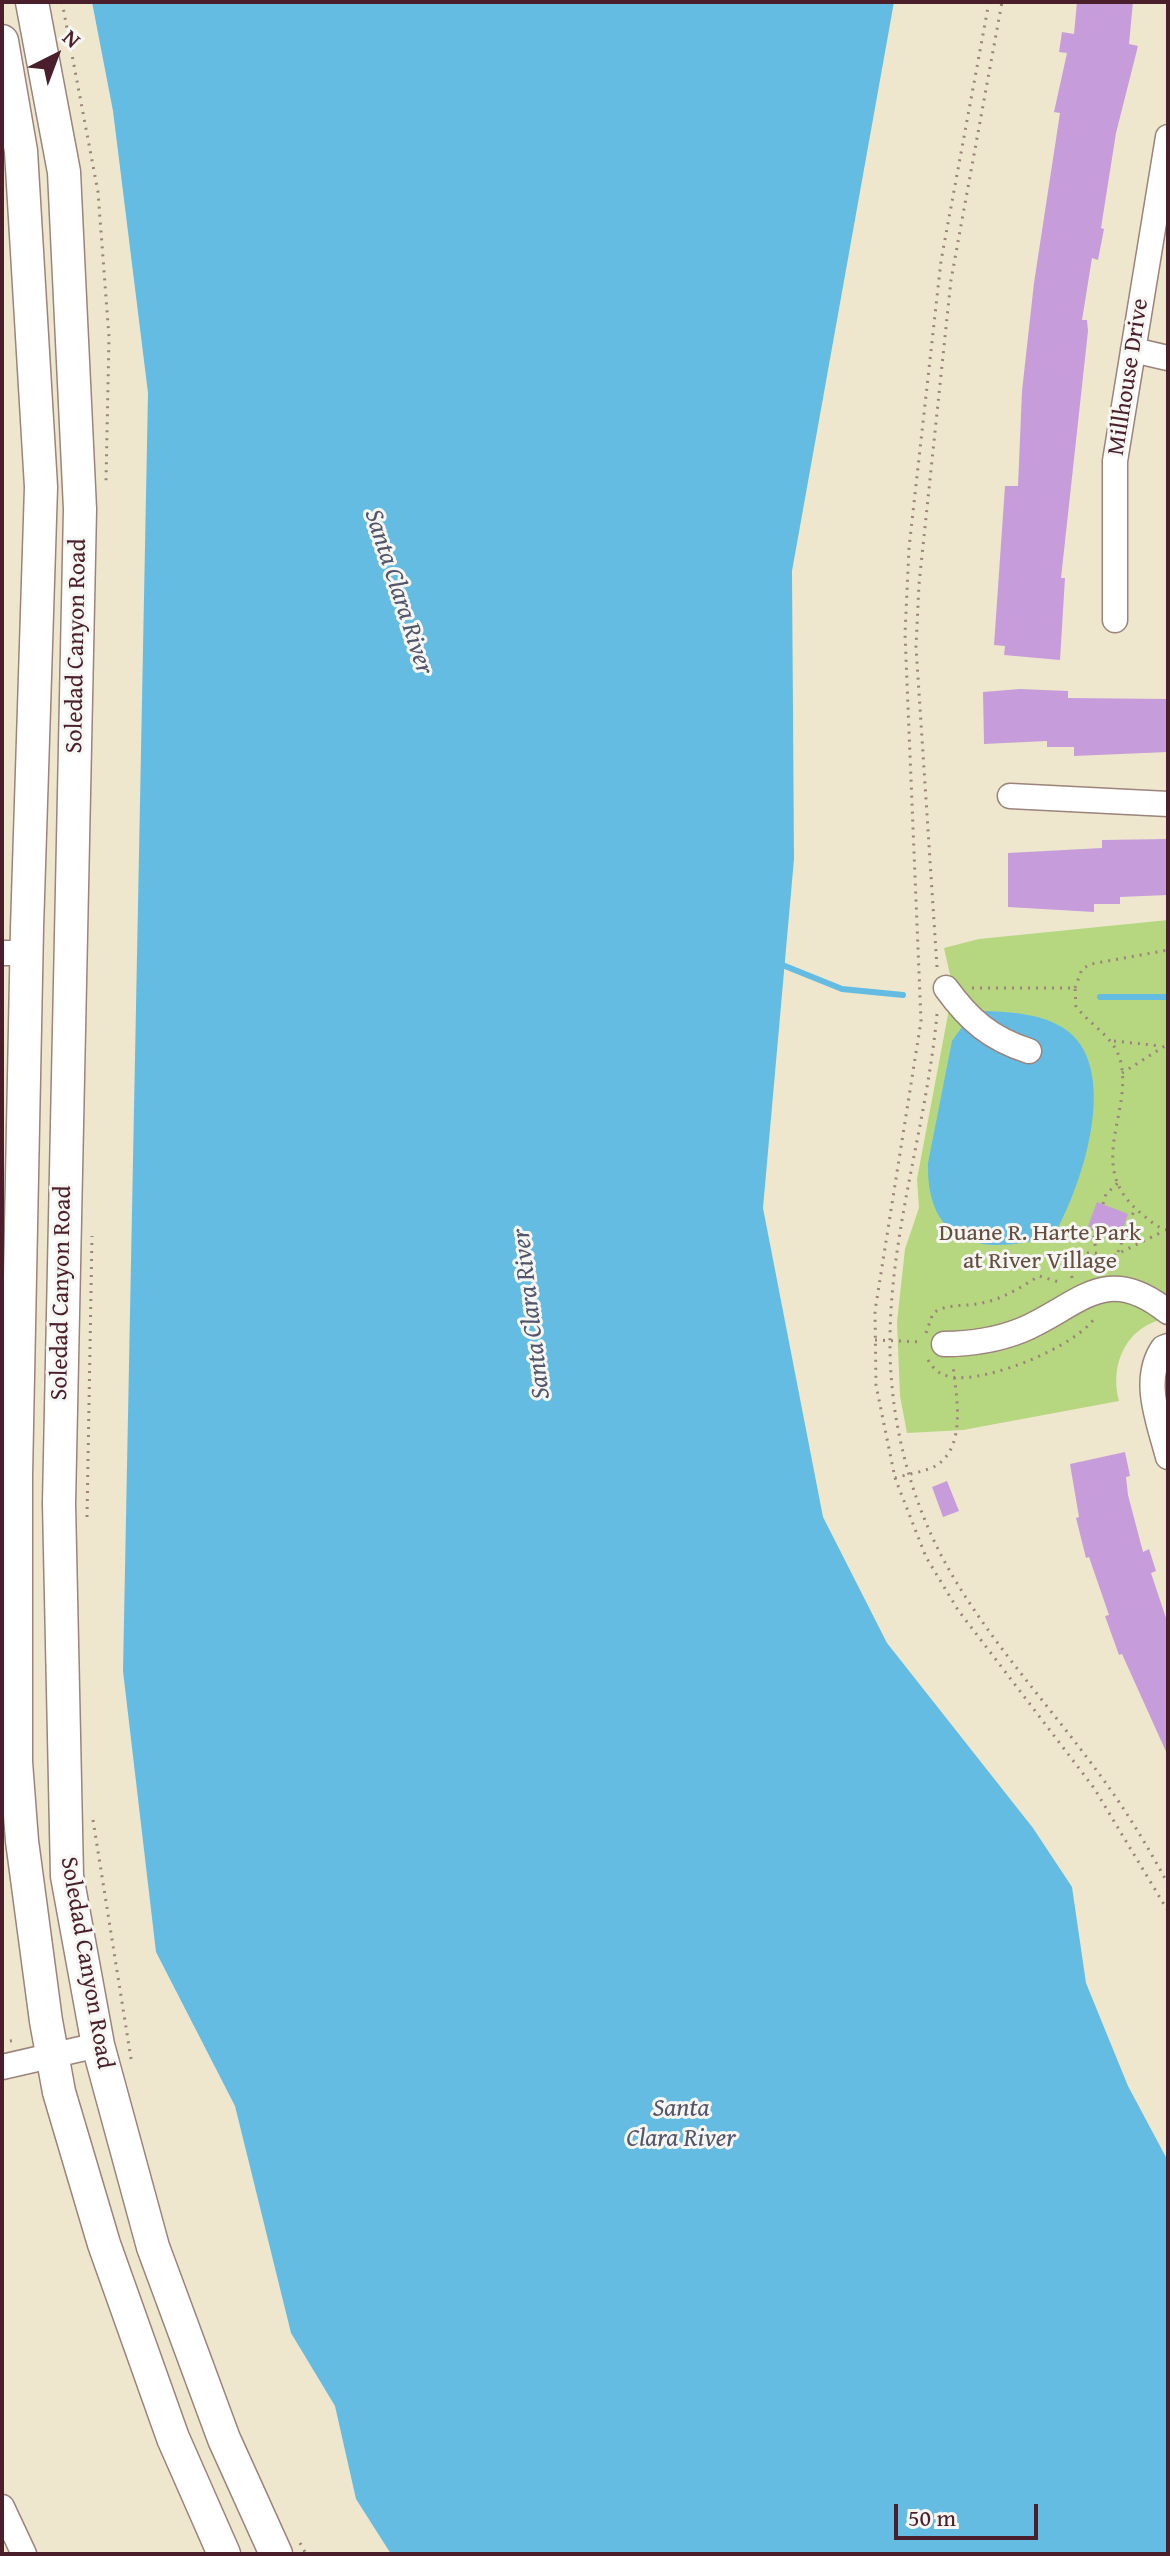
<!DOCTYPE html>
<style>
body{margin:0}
#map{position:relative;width:1170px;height:2556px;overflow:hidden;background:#eee7cd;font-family:"Gentium Book Plus",serif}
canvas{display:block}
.frame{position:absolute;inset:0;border:4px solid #4a1f2b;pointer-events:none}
.north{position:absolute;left:16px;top:16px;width:80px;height:80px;-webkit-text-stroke:6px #f6f6f2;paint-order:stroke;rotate:42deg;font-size:22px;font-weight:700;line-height:32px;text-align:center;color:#4a1f2b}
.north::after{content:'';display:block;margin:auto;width:28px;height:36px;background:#4a1f2b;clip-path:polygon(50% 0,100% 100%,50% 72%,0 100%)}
.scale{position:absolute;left:894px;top:2504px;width:144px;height:36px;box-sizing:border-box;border:4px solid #4a1f2b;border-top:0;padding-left:10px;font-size:24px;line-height:28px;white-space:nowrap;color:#4a1f2b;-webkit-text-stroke:6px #f6f6f2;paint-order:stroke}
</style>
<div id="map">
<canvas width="1170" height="2556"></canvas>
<div class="frame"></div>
<div class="north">N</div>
<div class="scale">50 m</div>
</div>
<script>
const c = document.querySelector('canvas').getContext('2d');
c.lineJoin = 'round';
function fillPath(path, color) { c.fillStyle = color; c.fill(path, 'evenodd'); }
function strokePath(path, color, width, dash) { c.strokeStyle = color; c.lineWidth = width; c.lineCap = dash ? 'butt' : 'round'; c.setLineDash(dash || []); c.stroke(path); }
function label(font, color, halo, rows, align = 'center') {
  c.font = font + ' "Gentium Book Plus",serif'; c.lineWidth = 6; c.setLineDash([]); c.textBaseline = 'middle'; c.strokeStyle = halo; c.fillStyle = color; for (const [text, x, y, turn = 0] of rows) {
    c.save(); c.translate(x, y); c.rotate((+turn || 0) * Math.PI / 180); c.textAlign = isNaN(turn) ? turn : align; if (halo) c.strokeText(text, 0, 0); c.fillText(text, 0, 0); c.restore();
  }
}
fillPath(new Path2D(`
 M1168,920v398c-41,7 -59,45 -49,83l-156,29 -56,3 -7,-37 -3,-74 8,-73 14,-41 -2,-29 36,-191 -9,-40 35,-9z`), '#b6d77f');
fillPath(new Path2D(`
 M92,2h802l-102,569 2,288 -31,349 60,309 64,126 146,185 39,59 14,96 42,103 40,75v393h-777l-35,-55 -21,-93 -44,-73 -56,-227 -79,-154 -33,-281 25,-1278 -35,-282z
 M986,1011c27,1 60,3 83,21 51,42 12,156 -15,203 -68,22 -128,12 -126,-72l24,-122 17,-24z`), '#65bce2');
strokePath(new Path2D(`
 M780,964l62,25 61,6
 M1100,997h68`), '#65bce2', 6);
fillPath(new Path2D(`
 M1077,2h56l-4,42 9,2 -22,87 -15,95 3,1 -6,31 -6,-2 -10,62h5l1,11 -27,247h4l-5,82 -56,-5 1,-9 -11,-1 11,-159h13l4,-95 12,-108 26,-170 -6,-1 13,-59 -8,-1 3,-20 12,2z
 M1020,689l48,2v7l100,1v53l-94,4v-9h-27v-6l-63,3 -1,-52z
 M1168,839v56l-48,2v7h-26v8l-86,-5v-54l94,-5v-8z
 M1097,1202l31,12 -8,24 -32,-12z
 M1125,1452l5,24 -4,1 2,18 15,57 6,-3 7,22 -5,2 17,51v132l-46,-102 -3,1 -14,-39 4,-1 -20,-58 -3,1 -10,-40 3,-1 -9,-53z
 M947,1481l12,30 -16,6 -11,-30z`), '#c69dda');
const minor = new Path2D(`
 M1133,350l35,8
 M1115,620v-159l53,-324
 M1010,796l158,8
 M2,953h24
 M946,988c23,32 45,51 83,63
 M944,1344c27,0 53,-4 78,-14 57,-24 83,-69 146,-18
 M1168,1346l-5,2c-22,32 -4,74 5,109
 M2,2067l96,-22
 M2,2507l22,47`);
const major = new Path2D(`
 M32,2l32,170 16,337 -21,994 8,373 31,169 55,202 71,192 52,115
 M2,41l19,110 20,336 -14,441 -11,548v286l6,79 24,180 13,71 45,152 69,194 51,116`);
strokePath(minor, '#9c837c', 27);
strokePath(major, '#9c837c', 35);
strokePath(new Path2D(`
 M62,2l36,190 11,145 -3,144
 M989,2l-48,259 -32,287 -4,86 16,387 -46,290 1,74 19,93 31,79 32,53 136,178 74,123
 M937,967l-21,-320 3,-63 32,-304 51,-278
 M972,988h103l1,18c15,21 39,30 45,57 11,53 -37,105 21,151 8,7 17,15 26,16
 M1075,988l7,-19 9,-5 77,-14
 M937,1014c-10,109 -46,215 -47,324 -1,74 17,151 51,217 41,78 104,145 156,216 27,36 50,74 71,113
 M1114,1041l47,5
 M1122,1073l46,-29
 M1103,1204l3,-10 13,-12
 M1093,1228l3,24
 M1118,1252l17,-44
 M1107,1259l57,-28
 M1072,1278c-4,-26 28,-36 38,-11
 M926,1333l7,-20c15,-10 32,-6 49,-10 21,-4 39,-16 57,-27l23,7
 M875,1340l48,2
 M928,1360c6,10 12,15 24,17 35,6 126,-31 144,-61
 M895,1478c12,-4 31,-6 42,-13 30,-20 19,-70 16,-100
 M87,1517l5,-281
 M93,1820l39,245
 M2,2042l15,-2
 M300,2543l6,11`), '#9c837c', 3, [2, 6]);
strokePath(minor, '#fff', 24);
strokePath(major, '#fff', 32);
label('24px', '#4a1f2b', '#f6f6f2', [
 ["Millhouse Drive",1129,377,-81],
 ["Soledad Canyon Road",77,646,-89],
 ["Soledad Canyon Road",62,1293,-89],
 ["Soledad Canyon Road",86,1963,80]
]);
label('24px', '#654d40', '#f6f6f2', [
 ["Duane R. Harte Park",1040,1234],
 ["at River Village",1040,1262]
]);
label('italic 26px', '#53566b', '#f6f6f2', [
 ["Santa Clara River",398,592,72],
 ["Santa Clara River",532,1314,-97],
 ["Santa",681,2109],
 ["Clara River",681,2139]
]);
</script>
